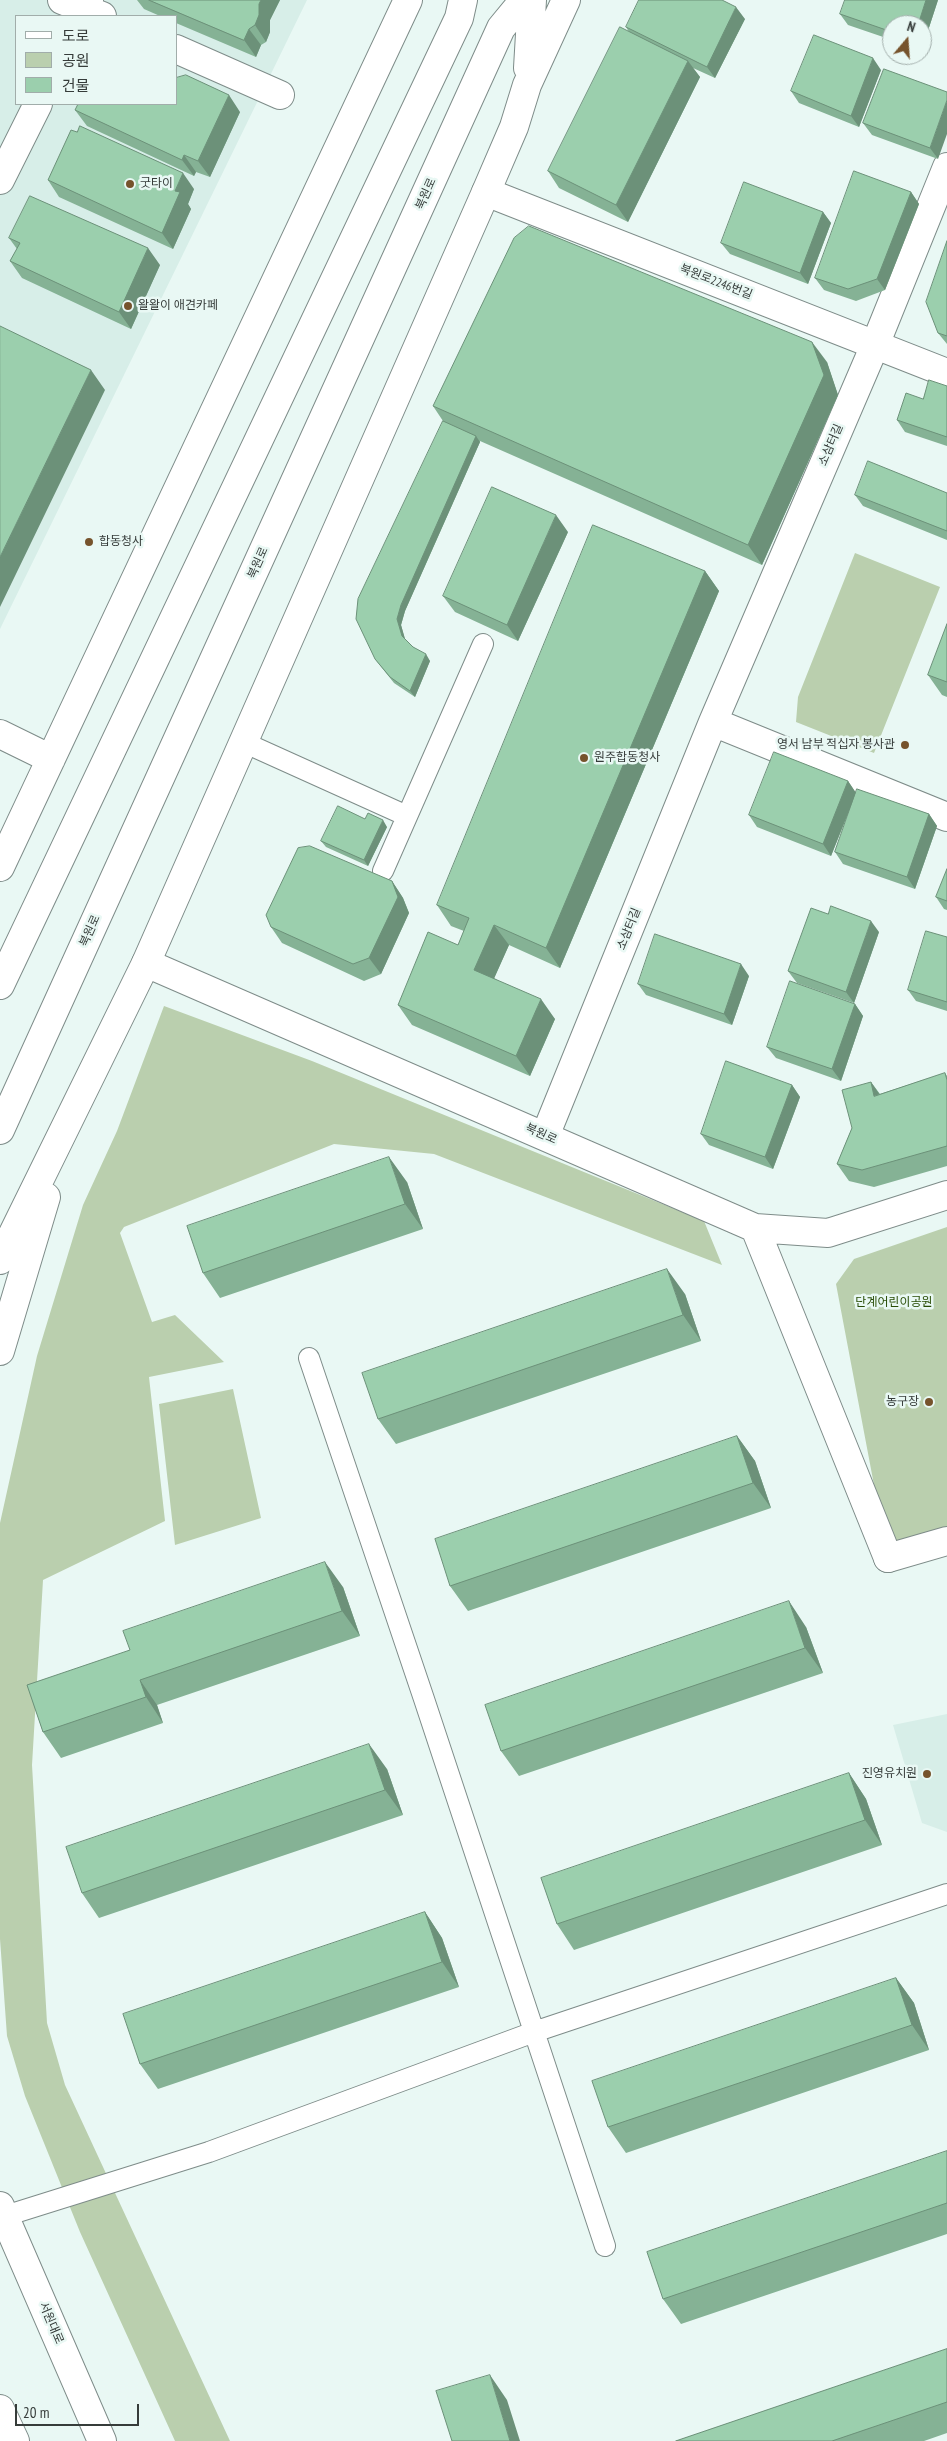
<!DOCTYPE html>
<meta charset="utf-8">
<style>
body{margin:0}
#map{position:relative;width:947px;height:2441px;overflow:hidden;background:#e9f8f4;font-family:"PT Sans Narrow","Noto Sans KR",sans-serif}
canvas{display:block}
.legend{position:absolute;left:15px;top:15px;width:162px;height:90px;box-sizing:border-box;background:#e9f8f4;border:1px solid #a1adaa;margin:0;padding:6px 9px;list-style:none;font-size:15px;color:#363c3a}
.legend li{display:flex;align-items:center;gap:10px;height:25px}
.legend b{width:25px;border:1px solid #a1adaa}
.north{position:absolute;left:882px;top:15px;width:50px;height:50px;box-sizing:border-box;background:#e9f8f4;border:1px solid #a1adaa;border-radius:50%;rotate:18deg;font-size:14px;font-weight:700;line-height:20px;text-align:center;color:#363c3a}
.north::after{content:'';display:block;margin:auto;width:18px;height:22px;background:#76532c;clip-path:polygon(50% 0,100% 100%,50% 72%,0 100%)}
.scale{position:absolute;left:15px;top:2404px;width:124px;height:22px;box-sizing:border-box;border:2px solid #363c3a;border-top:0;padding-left:6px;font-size:15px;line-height:18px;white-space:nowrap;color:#363c3a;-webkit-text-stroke:4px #e9f8f4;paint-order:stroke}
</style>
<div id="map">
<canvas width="947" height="2441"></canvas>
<ul class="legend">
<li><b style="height:6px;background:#fff"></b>도로</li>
<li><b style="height:14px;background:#bacfae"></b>공원</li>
<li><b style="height:14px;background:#9bcfad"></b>건물</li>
</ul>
<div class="north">N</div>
<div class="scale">20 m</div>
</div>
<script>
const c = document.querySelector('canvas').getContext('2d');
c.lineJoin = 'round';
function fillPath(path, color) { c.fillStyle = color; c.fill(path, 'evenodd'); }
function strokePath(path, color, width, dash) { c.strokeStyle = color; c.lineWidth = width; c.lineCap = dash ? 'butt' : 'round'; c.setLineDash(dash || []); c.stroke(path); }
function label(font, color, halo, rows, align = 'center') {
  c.font = font + ' "PT Sans Narrow","Noto Sans KR",sans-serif'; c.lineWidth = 5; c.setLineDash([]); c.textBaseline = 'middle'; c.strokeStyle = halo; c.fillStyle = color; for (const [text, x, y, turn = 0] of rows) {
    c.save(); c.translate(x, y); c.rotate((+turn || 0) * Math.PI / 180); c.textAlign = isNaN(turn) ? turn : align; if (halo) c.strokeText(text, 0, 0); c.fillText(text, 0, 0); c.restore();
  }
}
fillPath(new Path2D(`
 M0,0h307l-307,629zM16,16h160v88h-160z
 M947,1714v118l-25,-9 -29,-98z`), '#d7eee8');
fillPath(new Path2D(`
 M855,553l85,34 -66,166 -78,-31 2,-25z
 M164,1006l148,55 392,160 18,44 -288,-111 -100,-10 -210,83 -4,6 32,89 23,-7 49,47 -75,15 16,144 -122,59 -11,185 15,258 18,62 165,356h-55l-95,-209 -55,-136 -18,-60 -7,-97v-416l37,-167 46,-151 34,-74z
 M947,1227v315l-59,17 -52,-275 18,-25z
 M233,1389l28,129 -86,27 -16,-141z`), '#bacfae');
const service = new Path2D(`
 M243,742l164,74
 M383,871l100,-227
 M309,1358l115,341 181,547
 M5,2216l204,-64 325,-120 413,-138`);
const pedestrian = new Path2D(`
 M62,0l40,16
 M176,49l104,46
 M888,1558l59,-17`);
const minor = new Path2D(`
 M81,16l8,-16
 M0,180l38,-76
 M486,192l461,181
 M713,722l234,95
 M146,963l609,265 73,5 119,-38
 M545,1136l168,-414 162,-377 72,-178
 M755,1228l133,330`);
const tertiary = new Path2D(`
 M528,68l4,-68
 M0,734l51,25
 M0,867l408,-867
 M0,985l459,-967 4,-18
 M0,1130l501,-1102 23,-28
 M0,1260l146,-297 340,-771 28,-65 13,-42 39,-85
 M0,1351l46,-154
 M0,2206l102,235
 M0,2409l15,32`);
strokePath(service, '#7e8c89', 22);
strokePath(pedestrian, '#7e8c89', 30);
strokePath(minor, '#7e8c89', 30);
strokePath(tertiary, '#7e8c89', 30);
strokePath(service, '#fff', 20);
strokePath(pedestrian, '#fff', 28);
strokePath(minor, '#fff', 28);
strokePath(tertiary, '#fff', 28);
fillPath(new Path2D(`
 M137,0h143l-10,20v12l-4,10 -5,3 -5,12 -80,-34v-7h-16l-16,-7z
 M938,0l-16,49v-24h-30v15l-44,-15 -8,-11z
 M745,19l-30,59 -22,-10 7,9 -72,145 -69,-34 -11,-17 81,-139 -3,-5z
 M884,69l54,90 -66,-24 -9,-12z
 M881,70l-22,57 -60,-24 -8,-12z
 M75,110l165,2 -30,65 -14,-5 -2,4 -107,-50z
 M48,180l146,9 -6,15 3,5 -18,40 -114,-52z
 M911,192l8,12 -34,86 -29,11 -32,-11 -9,-12z
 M823,212l8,11 -23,61 -78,-30 -9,-11z
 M9,238l151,27 -29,64 -109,-51 -12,-17 7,-12z
 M947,241v103l-9,-11z
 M827,362l11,33 -76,170 -282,-124v1l-75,169 -4,14 4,15 8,7 17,14 -15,36 -21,-14 -19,-24 68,-238 -10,-15z
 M947,386v60l-42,-14 -8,-12 26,-21z
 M947,493v47l-84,-34 -8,-11z
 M568,532l-50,109 -63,-29 -12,-16z
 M705,571l14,20 -159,377 -51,-23 -15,33 61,41 -25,57 -118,-51 -14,-20 60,-60 6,-14 -13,-5 -14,-21z
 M947,624v73l-5,-2 -14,-20z
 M848,781l8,12 73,21 8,12 -22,63 -72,-25 -8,-12 17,-48 -21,52 -74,-29 -8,-12z
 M365,819l22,8 -19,39 -42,-19 -5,-6z
 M947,869v41l-3,-1 -8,-12z
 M392,881l11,17 6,15 -28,61 -17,7 -82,-38 -11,-16z
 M879,932l-25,71 -57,-20 -9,-12z
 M947,937v74l-31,-10 -8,-11z
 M749,976l-17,49 -86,-30 -8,-11z
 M855,1004l8,12 -22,65 -65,-23 -9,-11z
 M945,1073l2,3v90l-73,21 -25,-6 -12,-17 34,-82 9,12z
 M792,1085l8,12 -27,72 -64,-24 -8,-11z
 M407,1182l16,47 -203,69 -17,-25z
 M685,1294l16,47 -305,103 -18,-25z
 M737,1436l18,25 16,47 -303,103 -18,-25z
 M343,1587l17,49 -203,69 6,18 -102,35 -18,-26 -16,-47z
 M806,1627l17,46 -304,103 -18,-25z
 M387,1769l16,46 -304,103 -17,-25z
 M849,1773l17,26 16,46 -308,105 -17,-26z
 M425,1912l17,26 17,49 -301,102 -18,-25z
 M896,1978l18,25 15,47 -303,103 -18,-26z
 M947,2151v83l-266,90 -18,-25z
 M947,2349v84l-23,8h-248z`), '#85b295');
fillPath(new Path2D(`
 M261,0h19l-10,20v12l-4,10 -11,-17 4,-21z
 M926,0h12l-16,49v-24h-4z
 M736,7l9,12 -30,59 -8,-11z
 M249,29l12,16 -5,12 -12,-17z
 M873,58l8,12 -22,57 -8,-11z
 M688,61l12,16 -72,145 -12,-17z
 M229,95l11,17 -30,65 -12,-16z
 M947,100v34l-9,25 -8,-11z
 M184,155l12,17 -2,4 -12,-16z
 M183,173l11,16 -6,15 3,5 -18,40 -11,-16 13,-42z
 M911,192l8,12 -34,86 -8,-11z
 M823,212l8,11 -23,61 -8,-11z
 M148,248l12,17 -29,64 -12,-17z
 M812,342l15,20 11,33 -76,170 -14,-20z
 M91,370l14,20 -105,217v-50z
 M476,436l4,6 -75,169 -4,14 5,17 -4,-6 -5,-17 4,-14z
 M556,515l12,17 -50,109 -11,-16z
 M705,571l14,20 -159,377 -14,-20z
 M426,654l4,7 -15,36 -5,-6z
 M848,781l8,12 -25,63 -8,-12z
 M929,814l8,12 -22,63 -8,-12z
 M383,820l4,7 -19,39 -4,-6z
 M392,881l11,17 6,15 -28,61 -12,-16z
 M871,921l8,11 -25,71 -8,-11z
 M494,925l15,20 -20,45 -15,-20z
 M741,964l8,12 -17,49 -8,-11z
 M541,999l14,20 -25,57 -14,-20z
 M855,1004l8,12 -22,65 -9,-12z
 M871,1082l11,16 -8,-2z
 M792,1085l8,12 -27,72 -8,-12z
 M389,1157l18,25 16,47 -18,-25z
 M667,1269l18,25 16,47 -18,-26z
 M737,1436l18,25 16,47 -18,-25z
 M325,1562l18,25 17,49 -18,-25z
 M789,1601l17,26 17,46 -18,-25z
 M140,1680l17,25 6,18 -17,-26z
 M369,1744l18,25 16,46 -18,-25z
 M849,1773l17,26 16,46 -17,-25z
 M425,1912l17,26 17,49 -17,-25z
 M896,1978l18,25 15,47 -17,-25z
 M490,2375l17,25 13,41h-10z`), '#6c9179');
const building = new Path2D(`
 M149,0h112l-2,4v11l-4,10 -6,4 -5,11z
 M639,0h83l14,7 -29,60 -81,-40z
 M845,0h81l-8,25h-26v7l-52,-18z
 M620,27l68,34 -72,144 -68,-34z
 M814,35l59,23 -22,58 -60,-25z
 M884,69l63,23v8l-17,48 -67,-25z
 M186,75l43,20 -31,66 -14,-6 -2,5 -107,-50 3,-6h98v-26z
 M80,126l103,47 -8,18 5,1 -18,41 -114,-53 23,-50 6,2z
 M854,171l57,21 -34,87 -29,10 -33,-11z
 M744,182l79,30 -23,61 -79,-30z
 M30,196l118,52 -29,64 -109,-51 10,-18 -11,-5z
 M529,226l283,116 12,33 -76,170 -315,-139 81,-168z
 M947,241v95l-9,-3 -12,-31z
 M0,326l91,44 -91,187z
 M929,380l18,6v51l-50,-17 9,-27 17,6z
 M443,421l33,15 -75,169 -4,14 5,17 11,11 13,7 -16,37 -20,-14 -15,-18 -19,-40 2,-20z
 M868,461l79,32v38l-92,-36z
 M492,487l64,28 -49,110 -64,-29z
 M593,525l112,46 -159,377 -52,-23 -20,45 67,29 -25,57 -118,-51 30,-73 30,13 11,-27 -32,-13z
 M947,624v58l-19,-7z
 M774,752l74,29 -25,63 -74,-29z
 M857,789l72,25 -22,63 -72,-25z
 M338,806l27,13 3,-6 15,7 -19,40 -43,-19z
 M310,846l82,35 6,16 -29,61 -16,6 -82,-37 -5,-12 32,-67z
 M947,869v32l-11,-4z
 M831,906l40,15 -25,71 -58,-21 23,-63 17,6z
 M926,931l21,6v65l-39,-12z
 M655,934l86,30 -17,50 -86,-30z
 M790,981l65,23 -23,65 -65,-22z
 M726,1061l66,24 -27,72 -64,-23z
 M945,1073l2,7v66l-85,24 -25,-6 15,-36 -10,-38 29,-8 3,14z
 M389,1157l16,47 -202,69 -16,-47z
 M667,1269l16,46 -305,104 -16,-46z
 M737,1436l16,47 -303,103 -15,-47z
 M325,1562l17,49 -202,69 6,17 -103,35 -16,-47 103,-35 -7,-19z
 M789,1601l16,47 -304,103 -16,-46z
 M369,1744l16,46 -303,103 -16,-46z
 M849,1773l16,47 -308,104 -16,-46z
 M425,1912l17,50 -302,102 -17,-50z
 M896,1978l16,47 -304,102 -16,-46z
 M947,2151v52l-284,96 -16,-47z
 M947,2349v53l-115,39h-156z
 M490,2375l20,66h-58l-16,-50z`);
fillPath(building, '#9bcfad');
strokePath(building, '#6c9179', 1);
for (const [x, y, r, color] of [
 [130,184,5,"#76532c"],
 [128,306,5,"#76532c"],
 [89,542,5,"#76532c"],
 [905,745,5,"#76532c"],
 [584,758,5,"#76532c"],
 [929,1402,5,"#76532c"],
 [927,1774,5,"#76532c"]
]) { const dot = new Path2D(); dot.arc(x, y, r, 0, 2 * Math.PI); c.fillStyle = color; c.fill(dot); strokePath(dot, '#e9f8f4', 2); }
label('12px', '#363c3a', '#e9f8f4', [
 ["굿타이",140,184],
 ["왈왈이 애견카페",138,306],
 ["합동청사",99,542],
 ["영서 남부 적십자 봉사관",895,745,"right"],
 ["원주합동청사",594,758],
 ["농구장",919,1402,"right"],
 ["진영유치원",917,1774,"right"]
], 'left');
label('12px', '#363c3a', '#e9f8f4', [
 ["북원로",426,194,-66],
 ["북원로2246번길",716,282,21],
 ["소삼터길",831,445,-67],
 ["북원로",258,563,-66],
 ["소삼터길",629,929,-68],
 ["북원로",90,931,-66],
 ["북원로",541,1134,24],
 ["서원대로",51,2323,67]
]);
label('12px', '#284c05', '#e9f8f4', [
 ["단계어린이공원",894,1303]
]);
</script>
